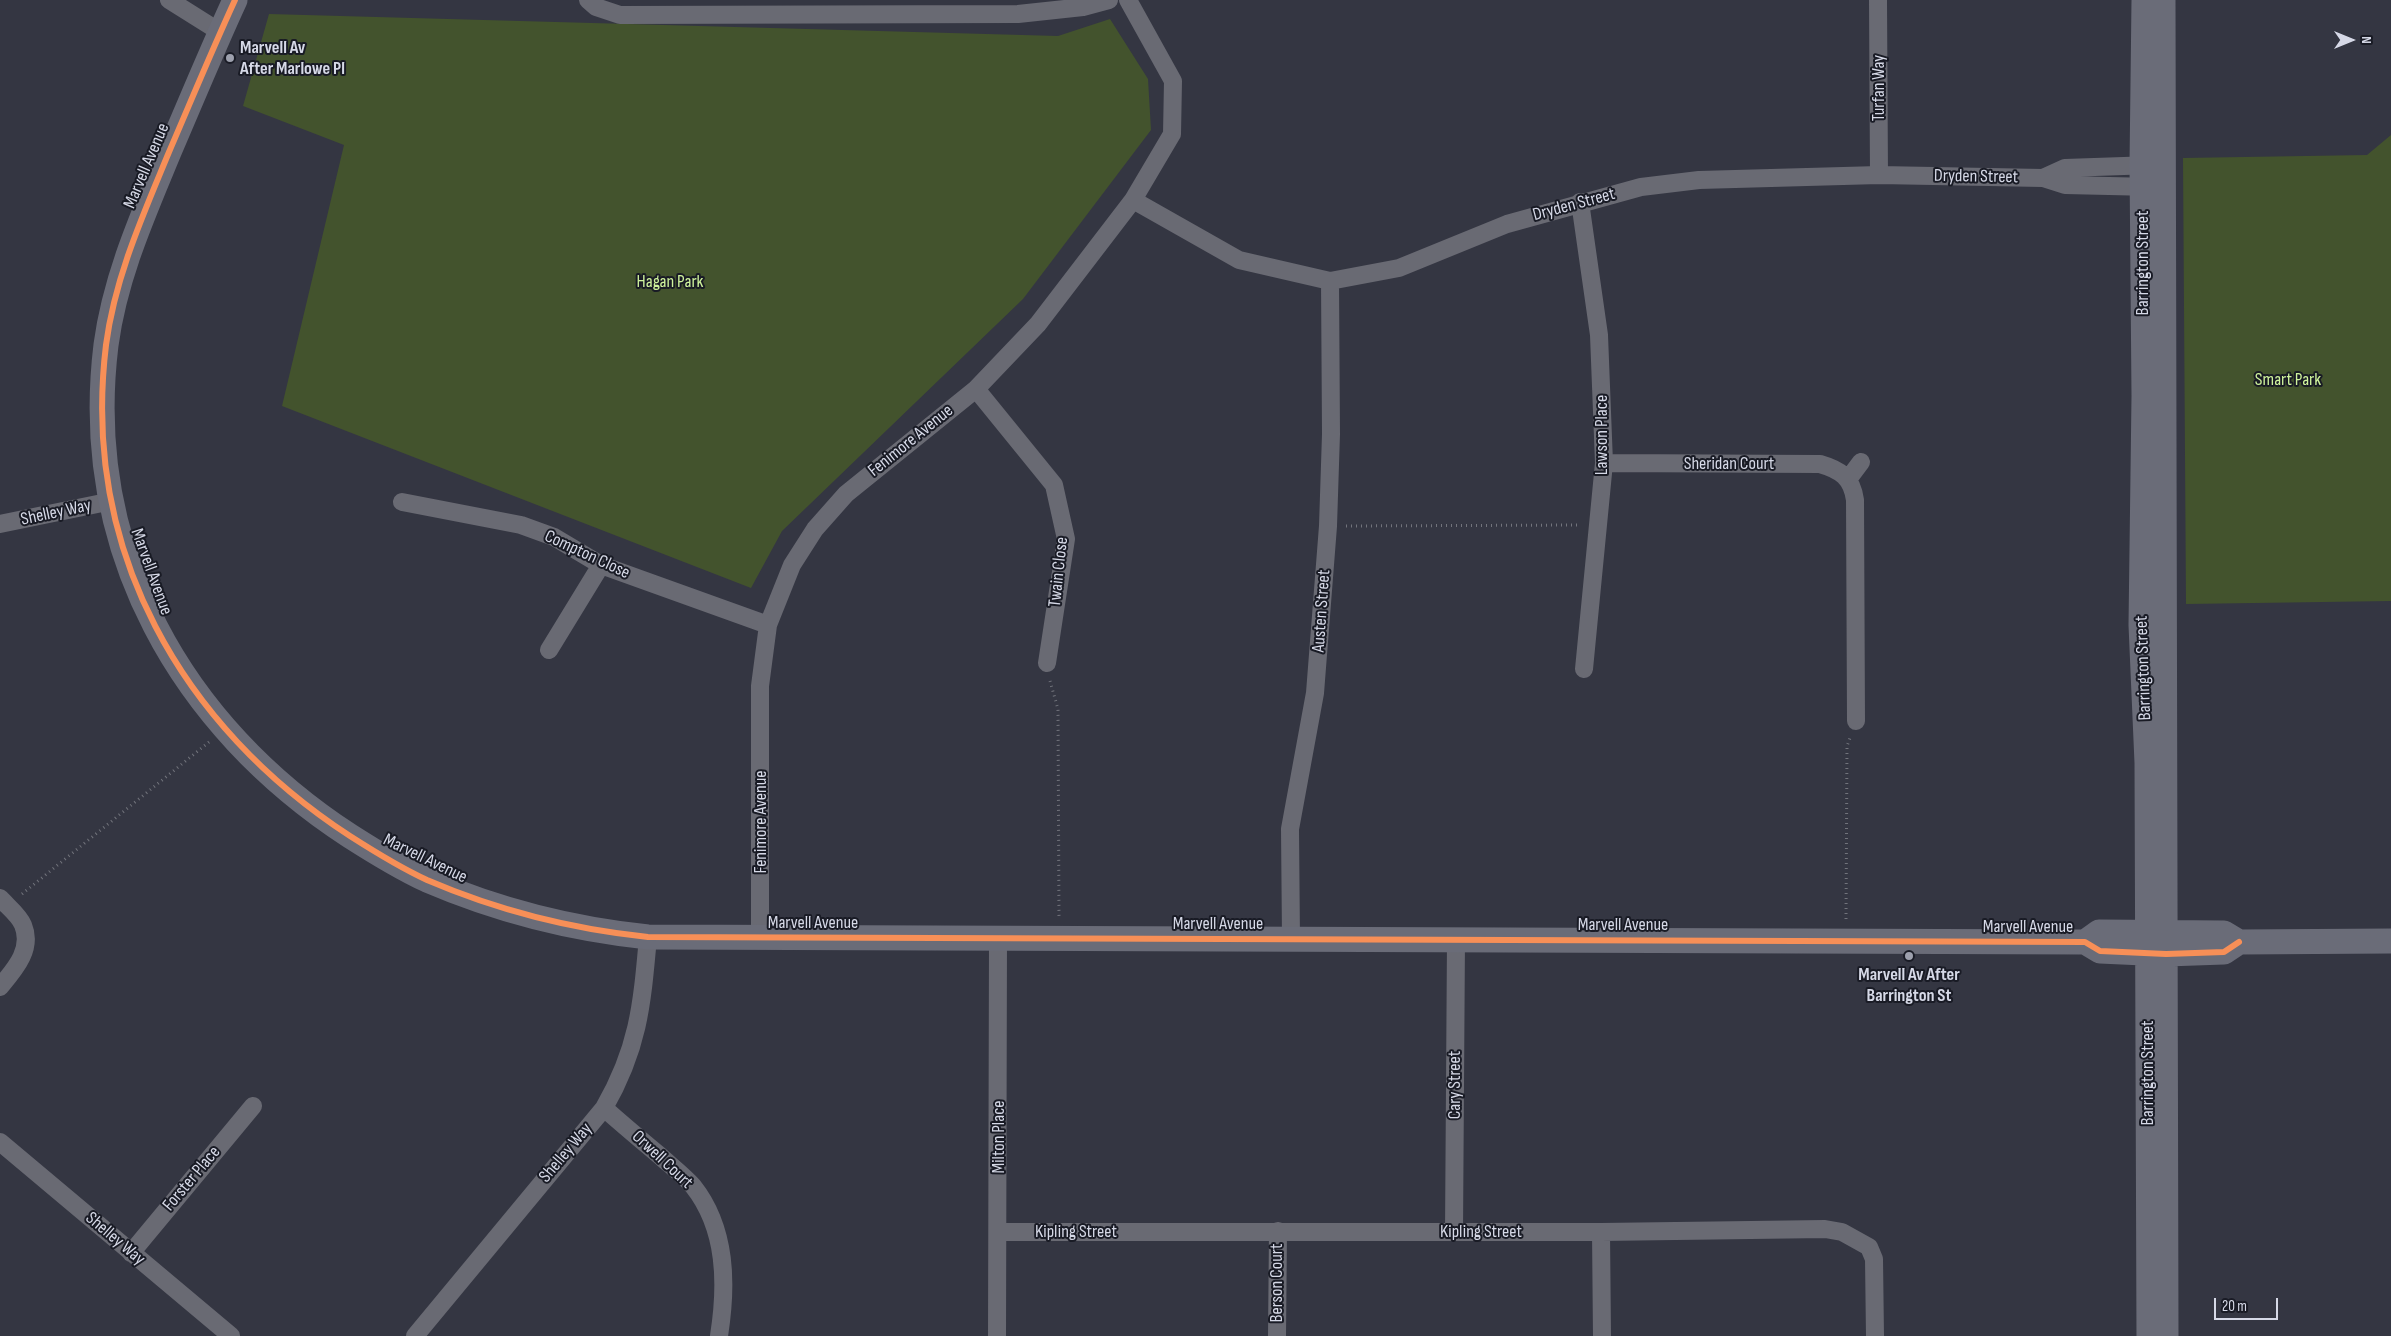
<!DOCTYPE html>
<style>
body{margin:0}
#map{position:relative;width:2391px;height:1336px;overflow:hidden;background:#343642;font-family:"Sofia Sans Condensed",sans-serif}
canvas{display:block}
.north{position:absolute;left:2326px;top:15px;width:50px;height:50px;-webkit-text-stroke:4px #191b25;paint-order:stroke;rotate:90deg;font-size:14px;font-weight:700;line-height:20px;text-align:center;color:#d6d9e7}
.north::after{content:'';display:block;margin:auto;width:18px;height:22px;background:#d6d9e7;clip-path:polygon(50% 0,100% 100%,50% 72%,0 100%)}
.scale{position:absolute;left:2214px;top:1298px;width:64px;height:22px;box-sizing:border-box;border:2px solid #d6d9e7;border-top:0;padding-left:6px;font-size:15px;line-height:18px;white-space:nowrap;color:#d6d9e7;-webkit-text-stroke:4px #191b25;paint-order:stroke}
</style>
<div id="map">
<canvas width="2391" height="1336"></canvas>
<div class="north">N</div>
<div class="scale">20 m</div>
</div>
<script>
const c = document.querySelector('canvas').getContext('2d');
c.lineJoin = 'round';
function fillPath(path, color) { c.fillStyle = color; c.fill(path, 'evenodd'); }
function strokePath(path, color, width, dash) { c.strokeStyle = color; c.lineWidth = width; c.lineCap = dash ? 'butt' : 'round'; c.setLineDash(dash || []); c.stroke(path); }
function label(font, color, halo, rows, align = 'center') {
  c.font = font + ' "Sofia Sans Condensed",sans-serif'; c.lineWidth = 4; c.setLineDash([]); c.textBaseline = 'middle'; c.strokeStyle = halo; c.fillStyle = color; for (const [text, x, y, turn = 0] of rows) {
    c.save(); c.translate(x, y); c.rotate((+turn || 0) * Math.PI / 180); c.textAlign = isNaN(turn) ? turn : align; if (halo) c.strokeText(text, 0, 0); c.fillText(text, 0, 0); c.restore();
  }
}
fillPath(new Path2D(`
 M269,14l789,22 52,-17 38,60 3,51 -128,169 -241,232 -31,57 -469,-182 62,-261 -101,-39z
 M2391,135v466l-205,3 -3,-446 184,-3z`), '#43532d');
strokePath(new Path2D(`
 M1346,526l234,-1
 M1050,681l8,28 1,207
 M22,894l187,-152
 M1846,919l1,-173 3,-8`), '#72747c', 3, [1, 4]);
strokePath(new Path2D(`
 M169,0l51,32
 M588,0l8,7 24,8 398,-1 65,-7 26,-7
 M1878,0l1,175
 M2043,178l22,-10 88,-3
 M1133,200l106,60 91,21 69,-13 108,-44 134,-37 58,-7 180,-5 164,3 22,7 88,2
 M1580,202l19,133 5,128 -20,206
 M976,389l78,96 12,54 -19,124
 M1604,463l216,1c21,6 32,14 35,36l1,221
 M1849,478l12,-16
 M402,502l119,23 33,12 47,28 167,60
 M0,524l112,-23
 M549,650l52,-85
 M0,898c7,8 19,17 23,27 10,24 -8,44 -23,62
 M760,938v-252l8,-61 24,-60 23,-36 31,-35 130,-105 62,-65 95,-124 39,-66 1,-53 -45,-81
 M1291,939l-1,-110 25,-136 13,-167 3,-92 -1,-153
 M604,1108c18,16 37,32 55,47 11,10 24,20 34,31 34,43 34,99 26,150
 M0,1142l231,194
 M999,1232h602l224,-3 17,3 27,15 5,12 1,77
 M1454,1232l2,-293
 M1601,1232l1,104
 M131,1253l122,-147
 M415,1336l189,-228c35,-61 38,-104 44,-171
 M997,1336l1,-398
 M1277,1336l1,-105`), '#696a73', 18);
strokePath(new Path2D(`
 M235,0c-23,50 -44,101 -66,152 -26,63 -54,125 -63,193 -25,205 75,381 244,491 25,16 51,32 77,44 72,31 144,49 221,57l1437,5 15,9 66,3 58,-2 15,-10
 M2144,0l-2,165 2,231 -3,229 6,138 2,573
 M2163,0l3,1336
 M2085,942l14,-10 125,1 15,9 152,-1`), '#6a6c78', 25);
strokePath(new Path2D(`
 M235,0c-23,50 -44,101 -66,152 -26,63 -54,125 -63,193 -25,205 75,381 244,491 25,16 51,32 77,44 72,31 144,49 221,57l1437,5 15,9 66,3 58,-2 15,-10`), '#f78f57', 6);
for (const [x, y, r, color] of [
 [230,58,5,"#9da0ad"],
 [1909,956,5,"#9da0ad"]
]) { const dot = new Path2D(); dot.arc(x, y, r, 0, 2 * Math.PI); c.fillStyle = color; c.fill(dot); strokePath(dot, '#191b25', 2); }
label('bold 18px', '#d6d9e7', '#191b25', [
 ["Marvell Av",240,48],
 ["After Marlowe Pl",240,69],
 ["Marvell Av After",1909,975,"center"],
 ["Barrington St",1909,996,"center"]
], 'left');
label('18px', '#d6d9e7', '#191b25', [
 ["Turfan Way",1879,88,-90],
 ["Marvell Avenue",147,166,-67],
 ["Dryden Street",1976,177,1],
 ["Dryden Street",1574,205,-15],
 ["Barrington Street",2143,263,-90],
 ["Lawson Place",1602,435,-90],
 ["Fenimore Avenue",911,441,-39],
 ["Sheridan Court",1729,464],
 ["Shelley Way",56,513,-12],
 ["Compton Close",587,555,25],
 ["Marvell Avenue",151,572,70],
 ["Twain Close",1059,572,-84],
 ["Austen Street",1322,611,-86],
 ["Barrington Street",2144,668,-92],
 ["Fenimore Avenue",761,822,-90],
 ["Marvell Avenue",425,859,26],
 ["Marvell Avenue",813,923],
 ["Marvell Avenue",1218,924],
 ["Marvell Avenue",1623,925],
 ["Marvell Avenue",2028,927],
 ["Barrington Street",2148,1073,-90],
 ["Cary Street",1455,1085,-90],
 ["Milton Place",999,1137,-90],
 ["Shelley Way",566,1153,-50],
 ["Orwell Court",662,1160,43],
 ["Forster Place",192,1179,-50],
 ["Kipling Street",1076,1232],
 ["Kipling Street",1481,1232],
 ["Shelley Way",115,1239,40],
 ["Berson Court",1277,1283,-90]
]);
label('18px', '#cff39c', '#191b25', [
 ["Hagan Park",670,282],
 ["Smart Park",2288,380]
]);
</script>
